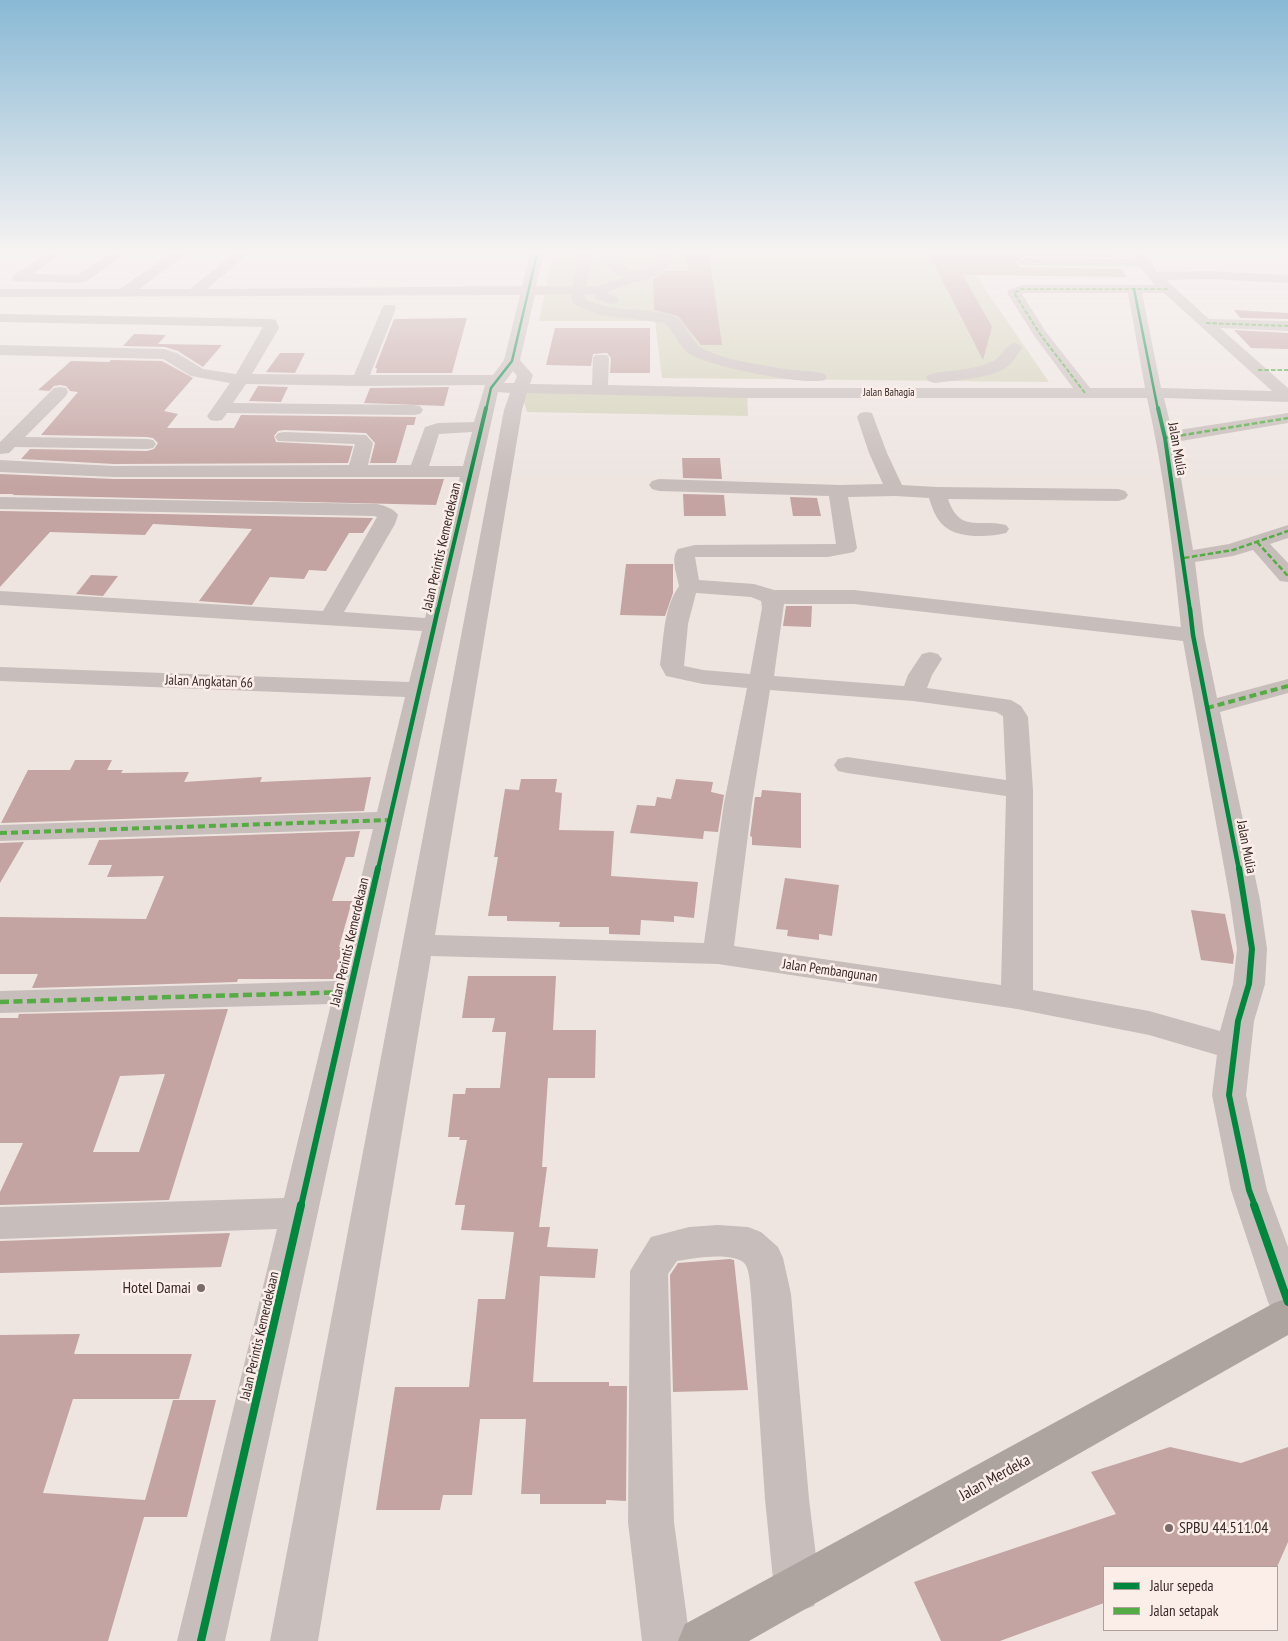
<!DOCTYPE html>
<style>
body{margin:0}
#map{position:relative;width:1288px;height:1641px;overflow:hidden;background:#eee5e1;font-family:"PT Sans Narrow",sans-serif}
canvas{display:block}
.legend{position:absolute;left:1103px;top:1566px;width:175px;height:65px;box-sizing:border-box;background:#fbeee9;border:1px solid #ad9f9c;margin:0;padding:6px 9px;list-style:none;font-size:15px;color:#382928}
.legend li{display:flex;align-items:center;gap:10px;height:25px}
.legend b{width:25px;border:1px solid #ad9f9c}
</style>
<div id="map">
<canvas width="1288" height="1641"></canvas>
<ul class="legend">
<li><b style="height:6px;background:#00873e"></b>Jalur sepeda</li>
<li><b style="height:6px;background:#55ab44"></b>Jalan setapak</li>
</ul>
</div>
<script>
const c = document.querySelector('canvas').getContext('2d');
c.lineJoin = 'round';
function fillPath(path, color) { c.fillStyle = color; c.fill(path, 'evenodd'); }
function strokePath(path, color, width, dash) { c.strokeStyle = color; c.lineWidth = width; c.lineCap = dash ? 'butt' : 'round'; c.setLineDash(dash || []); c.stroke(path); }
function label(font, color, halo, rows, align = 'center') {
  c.font = font + ' "PT Sans Narrow",sans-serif'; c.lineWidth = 5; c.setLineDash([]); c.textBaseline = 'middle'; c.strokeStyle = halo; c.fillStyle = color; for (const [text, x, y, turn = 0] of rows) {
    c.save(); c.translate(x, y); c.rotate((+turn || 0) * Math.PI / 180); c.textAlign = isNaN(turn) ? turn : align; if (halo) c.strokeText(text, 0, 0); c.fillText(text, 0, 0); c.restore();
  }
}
fillPath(new Path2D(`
 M553,254h408l88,128 -387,-4 -7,-57h-116z
 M520,387l227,6 1,23 -221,-4z`), '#d4d2ba');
fillPath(new Path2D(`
 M686,254h23l13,91h-21l-23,-29 -24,-6 -1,-31 12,-8h23z
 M929,254h183l2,3 -89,-1 -9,6 4,5 102,2 5,8 -164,-2 29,52 -9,33z
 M1234,310l54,3v6l-48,-1z
 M467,318l-15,55h-76l1,-5h-2l19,-49z
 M555,328h95v45h-40l1,-15 -4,-5 -14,1 -2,12 -45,-1z
 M1234,330l54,3v16l-37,-1z
 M134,334l32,1 -8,9 64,1 -19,22 -25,-16 -13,-4 -42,-1z
 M280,353h25l-10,20 -29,-1z
 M111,360l51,1 31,17 -29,33 14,3 -11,14h67l7,-13 175,2 -2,8h-7l-11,38h-26l5,-20 -9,-10 -82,-3 -6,1 -4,5 2,6 77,4 -5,17 -234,1 -93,-5 9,-10 117,2 7,-2 4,-6 -5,-5 -6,-1 -106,-2 37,-43 -8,-1 -4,-5 -6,-1 -6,1 -5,5 -11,-1 33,-29 38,1z
 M258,386l30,1 -7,15 -32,-1z
 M449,387l-5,19 -80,-3 6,-15z
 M682,458h38l2,21 -39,-1z
 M0,474l114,5h330l-8,26 -424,-10 2,-1h-14z
 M683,494l41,1 2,21h-42z
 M790,497l27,1 4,18h-28z
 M0,511l373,7 -10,15h-14l-23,38 -17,-1 -5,9 -34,-2 -18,28 -53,-4 53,-72 -99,-5 -8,11 -95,-3 -50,55z
 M626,564h47v29l-8,23 -45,-1z
 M91,575l27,1 -15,20 -27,-2z
 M786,606h26l-1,21 -28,-1z
 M75,760h37l-5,10h16l-2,3 68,-1 -5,10 78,-5 -2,5 111,-5 -7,34 -363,12 27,-53h42z
 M521,779h36l-2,13 7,1 -3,37 55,1 -3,45 87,6 -4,36 -20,-2v6l-33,-2 -1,15 -31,-1v-7h-50l1,-5 -53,-1v-5h-19l10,-59h-4l11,-68 14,1z
 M676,779l37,3 -2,10 13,3 -6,37 -14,-1 -1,8 -73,-6 7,-28 18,1 2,-9 14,2z
 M762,790l39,3v55l-49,-3v-8l-2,-1 5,-39h6z
 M360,831l-6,26h-8l-14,44h20l-13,46h3l-7,32h-97l-1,3 -205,6 6,-14h-38v-57l146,2 18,-43 -57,1 5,-12h-24l11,-25z
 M24,842l-24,41v-40z
 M785,878l54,7 -7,51 -13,-2v6l-32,-4 1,-6 -12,-1z
 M1191,910l34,4 9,42 -1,8 -32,-4z
 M468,976h88l-3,54h43l-1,48h-47l-6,89h5l-8,60h11l-3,20 51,2 -3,29 -55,-2 -7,106h76v4h18l-1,115 -20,-1v4h-66v-10h-19l5,-75h-46l-8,76h-29l-3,15h-64l19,-123h74l9,-88h27l9,-67 -53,-2 4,-25h-10l12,-65h-8l1,-3h-12l5,-43h12l1,-6h34l6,-56h-14l3,-14h-33z
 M228,1009l-59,191 -169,5v-13l23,-49h-23v-125h18l1,-4zM165,1074l-26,78h-46l27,-76z
 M230,1233l-9,34 -221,6v-32z
 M730,1259l4,1 14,130 -75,2 -3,-117 8,-12z
 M80,1334l-6,20h118l-13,45h-106l-30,94 102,7 28,-100h43l-29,117h-43l-36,124h-108v-306z
 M1170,1447l71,16 47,-16v95l-11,25h-173v36l-104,38h-59l-27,-59 202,-68 -25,-42z`), '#c3a4a2');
fillPath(new Path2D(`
 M46,254h15l-27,20 43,1 33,-21h16l-41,28 -5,1 -66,-2 -2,-3 2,-3z
 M171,254h15l-47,35h51l43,-35h15l-41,35 315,-3 8,-32h14l-8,32h36l5,-19v-13h14v13l-5,19h12l29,-9 -8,-1 -17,-13 -2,-3 2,-3c20,-5 21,28 55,5l-1,-8h14l1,9c-16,20 -42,18 -63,29v2l9,3 2,3 -2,3 -5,1 -16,-5 -2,-5h-9v5c27,14 57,8 86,16 16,5 18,27 34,35 21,10 65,17 89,20 11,1 21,1 31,4l2,3 -2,3c-21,6 -119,-14 -137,-27 -10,-8 -13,-22 -24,-30l-64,-8 -27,-11 -2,-10 -36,1 -15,65 13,15 -3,9 62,1 1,-27 2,-3h12l2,3 -1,27 139,3h326l-38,-51 -28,-44 2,-3 13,-5h133l-15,-18 -120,-2 -2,-3 7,-4 111,1 -2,-5h13l10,18 52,-1 79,4v8l-79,-4 -43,1 43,39 79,2v10l-68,-3 68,60v14l-124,-4 8,33 116,-18v10l-113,19 18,108 36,-6 59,-19v13l-18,6 18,19v19l-8,-1 -27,-31 -20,6 -38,6 9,73 13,63 71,-19v14l-68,19 40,188 7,49 -2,35 -11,37 -8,74 21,95 21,57v72l-14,-5 -6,-12 -37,-112 -19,-95 5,-40 -68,-20 -132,-26 -299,-45 -287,-8 -113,685h-48l234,-1231 6,-17 -12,-1 -67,298 -206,951h-48l100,-412 -277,10v-32l284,-9 47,-194 -331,9v-22l336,-10 37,-152 -373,12v-16l377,-13 28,-115 -405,-16v-14l409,15 13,-51 -422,-26v-14l323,20 54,-94 -3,-1 -374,-7v-12l377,7c8,2 16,4 21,11l-3,9 -51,88 81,6 35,-141h-346l-114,-5v-12l114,6 235,-1 6,-21 -77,-3 -3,-4 3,-4 6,-1 82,3 7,8 -5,22h43l14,-38 13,-4 36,-1 11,-37 -126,1 -113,-2 -13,19 181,2 6,1 3,4 -3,4 -6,1 -187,-2 -5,7 -6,1 -6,-1 -3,-4 23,-33 -39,-7 -28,-17 -163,-4v-10l164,4 13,4 26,16 33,5 27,-47 -263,-5v-8l271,5 5,1 3,8 -27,46 102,1 28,-67 2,-3h10l2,3 -26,67h123l11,-15 16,-65 -520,2v-8h120zM1025,293h103l17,95h-55l-44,-56 -24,-38zM1142,293h22l108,98 -111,-3zM513,371l4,5 -3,7h-10zM527,393l220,5h400c17,75 26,152 34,229l-327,-37h-80l-20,-6 -55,-4 -4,-23h133l26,-5 3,-4 -9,-51 47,-1 34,2c3,10 7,21 15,28 14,13 45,11 62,7l3,-4 -3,-4c-27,-7 -46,9 -58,-26l170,2 7,-2 3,-4 -3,-4 -7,-2 -181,-2 -35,-2 -15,-32 -15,-40 -6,-1 -6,1 -3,4 12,36 14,31 -43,1 -181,-6 -7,2 -3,4 3,4 7,2 170,5 7,48 -141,1 -17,4c-8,10 -1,25 1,37 -16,23 -15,52 -19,79l6,11 37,8 44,4 -23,115 -20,140 -269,-8 87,-525zM472,432l-9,34h-34l10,-32zM696,593l55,4 10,4 1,7 -12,66 -47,-4 -19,-4 4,-42zM784,604h70l329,37 47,259 7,49 -4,35 -13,47 -71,-20 -116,-21v-200l-5,-73 -7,-11 -10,-6 -84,-12 5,-13 10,-16 -4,-5 -8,-2 -8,2 -14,21 -4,11 -130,-10zM770,690l143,11 83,11 7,4 3,64 -159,-23 -9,2 -4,6 4,6 9,2 159,23 -5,189 -267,-39 18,-143z
 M1014,343l6,2 2,3c-4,6 -9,14 -15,19 -17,12 -52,13 -73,16l-6,-2 -2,-3 2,-3 6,-2c19,-3 42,-3 59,-12 9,-4 11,-15 21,-18z
 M60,387l6,1 2,4 -2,4 -41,41 122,2 6,1 3,4 -3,4 -6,1 -132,-2 -6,6 -9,1v-12l54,-54z
 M718,1225l30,2 13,5 17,15 5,11 8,36 18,205 11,90 -6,17 -17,6 -17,-6 -6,-17 -9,-90 -14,-205c-1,-8 -1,-23 -6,-30 -10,-13 -53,-6 -68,-3l-9,13 6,248 16,119h-48l-14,-119 2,-251 21,-34 38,-10z`), '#c7bdba');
fillPath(new Path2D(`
 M1288,1298v37l-539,306h-71l7,-17 589,-321z`), '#ada4a0');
strokePath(new Path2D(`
 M1206,323l82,3
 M1258,370h30
 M1085,393l-45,-59 -26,-41 8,-4h146`), '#55ab44', 2, [4.5, 2]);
strokePath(new Path2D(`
 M1165,438l123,-20
 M1257,542l31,34
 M1184,558l49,-8 55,-19`), '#55ab44', 2.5, [5.5, 2.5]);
strokePath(new Path2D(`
 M1207,708l81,-22
 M0,833l390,-13`), '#55ab44', 4, [7, 4]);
strokePath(new Path2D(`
 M0,1002l350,-10`), '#55ab44', 4.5, [9, 4.5]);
strokePath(new Path2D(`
 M1134,289l24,121
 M486,410l5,-22 21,-27 25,-107`), '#00873e', 2.5);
strokePath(new Path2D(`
 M1158,408l7,30 25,172
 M438,610l48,-202`), '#00873e', 4);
strokePath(new Path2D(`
 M1190,609l3,26 46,235
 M378,870l60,-261`), '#00873e', 4.5);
strokePath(new Path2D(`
 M1239,868l13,81 -3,35 -11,37 -9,74 20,95 6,16
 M301,1206l77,-338`), '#00873e', 6);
strokePath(new Path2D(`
 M1254,1205l34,97
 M201,1641l100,-436`), '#00873e', 8);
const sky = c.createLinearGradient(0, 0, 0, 484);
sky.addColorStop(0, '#89b9d5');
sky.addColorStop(0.52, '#f7f3f2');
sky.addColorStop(1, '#f7f3f200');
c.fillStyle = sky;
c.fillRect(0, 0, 1288, 484);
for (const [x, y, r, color] of [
 [201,1288,5,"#786b69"],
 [1169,1528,5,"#786b69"]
]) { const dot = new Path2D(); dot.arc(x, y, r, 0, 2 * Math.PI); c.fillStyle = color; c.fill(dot); strokePath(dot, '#fbeee9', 2); }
label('11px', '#382928', '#fbeee9', [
 ["Jalan Bahagia",889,393]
]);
label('14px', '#382928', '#fbeee9', [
 ["Jalan Mulia",1177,449,80],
 ["Jalan Perintis Kemerdekaan",442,547,-77],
 ["Jalan Angkatan 66",209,682,2],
 ["Jalan Mulia",1246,847,79],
 ["Jalan Perintis Kemerdekaan",350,942,-77],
 ["Jalan Pembangunan",830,971,8],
 ["Jalan Perintis Kemerdekaan",260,1336,-77]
]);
label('16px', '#382928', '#fbeee9', [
 ["Hotel Damai",191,1288],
 ["SPBU 44.511.04",1179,1528,"left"]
], 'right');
label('16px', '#382928', '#fbeee9', [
 ["Jalan Merdeka",995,1478,-29]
]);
</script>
